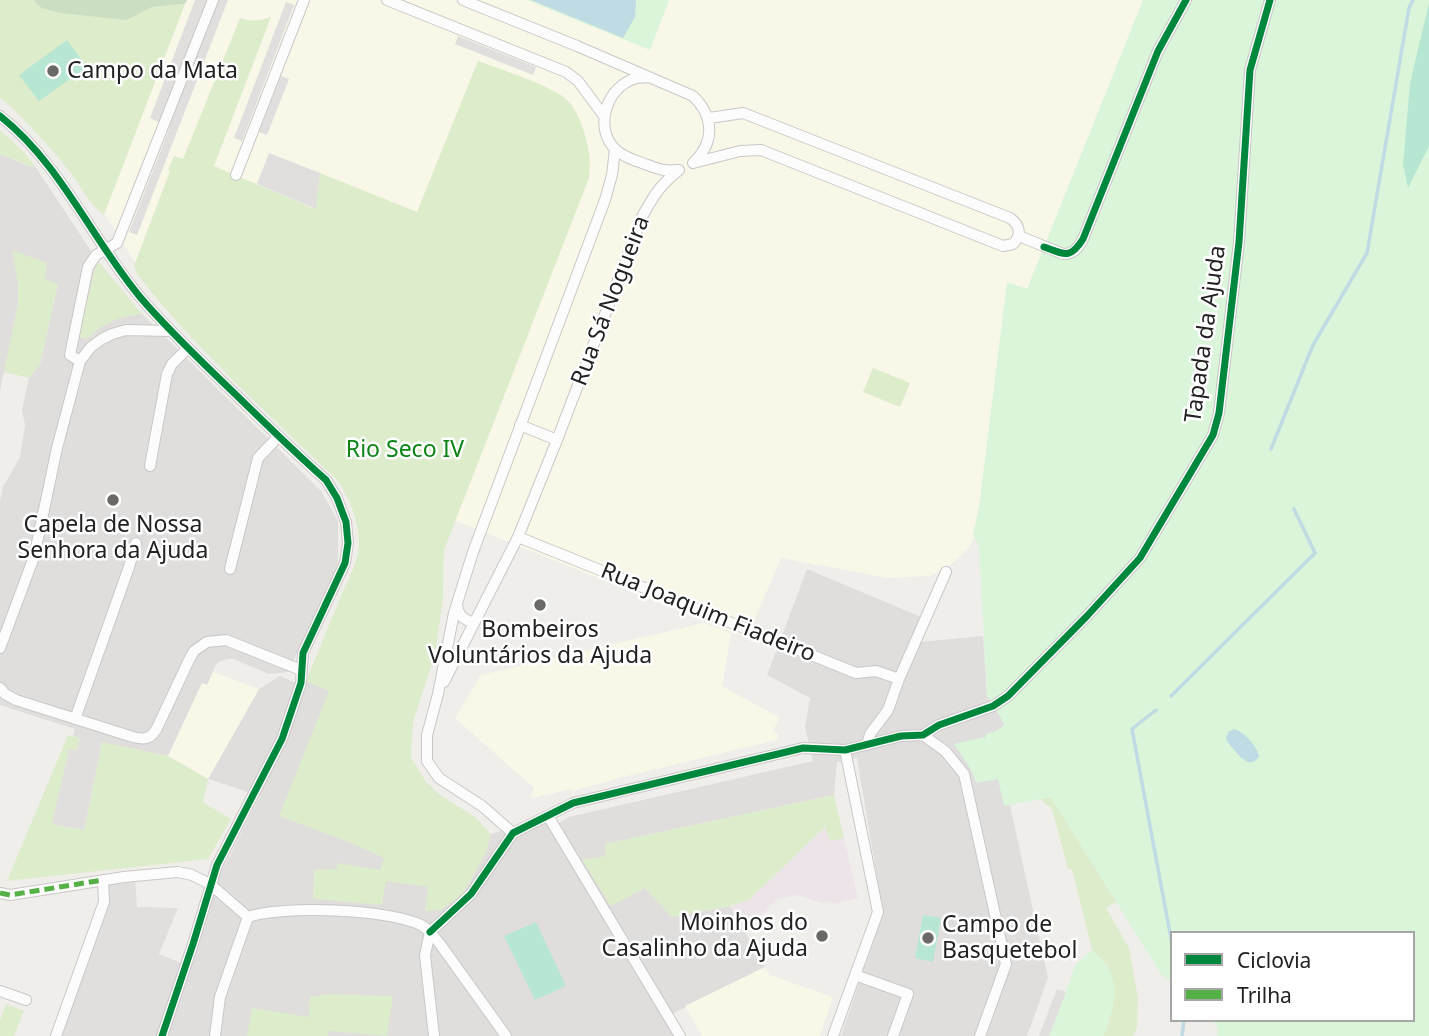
<!DOCTYPE html>
<meta charset="utf-8">
<style>
body{margin:0}
#map{position:relative;width:1429px;height:1036px;overflow:hidden;background:#f0eeeb;font-family:"Noto Sans",sans-serif}
canvas{display:block}
.legend{position:absolute;left:1170px;top:931px;width:245px;height:91px;box-sizing:border-box;background:#fff;border:2px solid #a7a7a7;margin:0;padding:9px 12px;list-style:none;font-size:21px;color:#222}
.legend li{display:flex;align-items:center;gap:14px;height:35px}
.legend b{width:35px;border:2px solid #a7a7a7}
</style>
<div id="map">
<canvas width="1429" height="1036"></canvas>
<ul class="legend">
<li><b style="height:9px;background:#00873e"></b>Ciclovia</li>
<li><b style="height:9px;background:#55b145"></b>Trilha</li>
</ul>
</div>
<script>
const c = document.querySelector('canvas').getContext('2d');
c.lineJoin = 'round';
function fillPath(path, color) { c.fillStyle = color; c.fill(path, 'evenodd'); }
function strokePath(path, color, width, dash) { c.strokeStyle = color; c.lineWidth = width; c.lineCap = dash ? 'butt' : 'round'; c.setLineDash(dash || []); c.stroke(path); }
function label(font, color, halo, rows, align = 'center') {
  c.font = font + ' "Noto Sans",sans-serif'; c.lineWidth = 5; c.setLineDash([]); c.textBaseline = 'middle'; c.strokeStyle = halo; c.fillStyle = color; for (const [text, x, y, turn = 0] of rows) {
    c.save(); c.translate(x, y); c.rotate((+turn || 0) * Math.PI / 180); c.textAlign = isNaN(turn) ? turn : align; if (halo) c.strokeText(text, 0, 0); c.fillText(text, 0, 0); c.restore();
  }
}
fillPath(new Path2D(`
 M0,154l31,13 4,-1 62,94 45,54 179,177 17,30v44l-50,107 -19,2 -36,-15h-6l-8,3 -4,4 -8,20 -5,-2 -34,72 -88,-18 -7,-2 2,-7 -75,-24v-204l3,-14 17,-30 5,-32 -3,-15 7,-32 11,-14 18,-80 -14,-4 -26,4v20l-4,21 -14,66z
 M807,569l121,51 -9,22 64,-6 4,59 18,30 -11,8 54,245 -21,58h-186l42,-123 -26,-155 -20,4 -3,33 -229,49 6,61 34,-17 27,29 58,-11 35,61 -97,49 12,20h-518l54,-156 12,-21 32,-63 -52,-17 51,-90 21,-13 16,7 10,-2 23,10 22,137 33,30 44,29 -2,24 36,-16 24,-43 5,-18 62,-20 6,9 10,-6 244,-56 -8,-34 5,-29 -43,-23z`), '#dfdedc');
fillPath(new Path2D(`
 M826,827l4,14 14,-3 14,60 -25,6 -1,-3 -10,2 -25,-8 -20,4 -32,34 -15,-27 19,-6z`), '#ede4e9');
fillPath(new Path2D(`
 M181,0h964l-168,532 -7,14 -17,17 -23,13 -42,2 -107,-20 -34,80 -308,-124 -301,-247 -35,-56z
 M704,623l27,10 -9,53 58,32 -7,12 6,5 -2,5 -154,37 -50,14 -2,-2 -38,9 -3,-1 4,-9 -79,-70 26,-43z
 M213,672l46,17 -51,90 -40,-23 34,-73 5,2z
 M765,967l5,8 63,22 -13,39h-118l-17,-30z`), '#f8f7e8');
fillPath(new Path2D(`
 M0,0h35v2l92,18 25,-13 33,-3 -81,211c-16,-11 -22,-28 -34,-43 -19,-25 -41,-47 -63,-69l-7,-5z
 M271,17l-57,149 101,43 5,-36 97,39 61,-151c21,8 76,25 90,40 9,10 13,21 17,34 4,14 6,28 4,43l-145,372 -1,48 -8,57 -22,67 -2,35 15,25 14,13 35,22 16,17 -5,18 -24,43 -22,15 -15,1 3,-24 -42,-6 -4,24 -69,-6 1,-29 23,-1v-6l43,7 4,-12 -35,-16 -70,-26 50,-125 -23,-10c12,-28 23,-57 35,-85 7,-16 17,-34 18,-51 0,-23 -9,-48 -23,-66 -69,-66 -140,-130 -199,-205l-3,-8 36,-95 -2,-1 6,-14 9,3 57,-141c11,4 19,3 31,-1z
 M0,130l23,21 12,15 -3,1 -32,-13z
 M12,250l35,13 -2,16 13,5 -18,80 -11,14 -25,-6 14,-68v-20z
 M97,260l45,54c-25,3 -37,8 -55,25l-7,-2 -1,-3z
 M873,368l37,15 -10,24 -37,-15z
 M68,735l12,3 -3,13 -8,-2 -16,75 31,6 18,-88 66,14 40,23 -5,23 28,17 -23,40 -201,22z
 M834,795l10,43 -14,3 -5,-14 -76,73 -19,6 -58,11 -27,-29 -34,18 -29,-46 24,-4 -1,-12z
 M1051,797l65,105 -10,6 23,40 9,50 -1,30 -4,8h-30l6,-14 -1,-56 -16,-16 -20,-81h-4l-16,-60 -12,-10z
 M328,994l65,2 -6,40 -58,-5 -1,5h-81l5,-28 57,9 1,-20z
 M6,1004l18,7 -10,25h-14v-16z`), '#ddeccb');
fillPath(new Path2D(`
 M35,0h152l-2,4 -33,3 -25,13 -66,-7 -19,-5 -7,-6z`), '#cbdec1');
fillPath(new Path2D(`
 M527,0h142l-19,50z
 M1143,0h286v1036h-212l1,-8 -7,-8h202v-87h-241v51l-11,-10 -110,-177 -47,9 -6,-27 -22,4c-4,-15 -14,-27 -22,-39l32,-7v-3l8,-2 11,-7 -18,-30 -8,-150 -6,-10 6,-28 28,-225 20,7z
 M1092,950c5,5 12,11 15,16 15,22 5,49 -4,70h-54l27,-72z`), '#daf5da');
fillPath(new Path2D(`
 M1429,3v143l-21,42 -5,-23 7,-82z
 M67,40l20,27 -48,34 -20,-26z
 M923,915l18,3 -8,44 -18,-4z
 M536,922l30,64 -31,14 -31,-64z`), '#b7e6d2');
fillPath(new Path2D(`
 M195,0h33l-91,235 -8,-3 41,-105 -20,-9z
 M286,2l8,3 -52,136 -8,-3z
 M458,36l78,31 -3,8 -78,-31z
 M281,76l8,3 -22,56 -8,-3z
 M269,153l51,20 -4,36 -59,-25z
 M80,738l22,4 -18,88 -32,-6 17,-75 8,1z
 M135,879l2,28 41,1 -19,46 27,11 -24,71h-106l48,-134 -1,-22z
 M1057,989l9,3 -17,44h-10z`), '#e0dfde');
fillPath(new Path2D(`
 M531,0h105l-1,17 -12,21z
 M1234,729c10,3 23,17 25,27 -10,17 -22,-4 -31,-13l-2,-4 2,-7z`), '#bfdbe3');
strokePath(new Path2D(`
 M1271,449l42,-104 54,-92 42,-245 4,-8
 M1171,696l144,-143 -21,-44
 M1156,710l-24,19 40,215
 M1182,1036l2,-16`), '#bfdbe3', 3.5);
const street = new Path2D(`
 M387,0l179,72 12,9 26,35
 M463,0l114,46 116,50c21,20 22,46 1,66
 M648,77c-3,1 -7,0 -11,1 -30,7 -44,49 -22,71 8,8 19,11 30,15 11,4 20,8 32,6
 M0,116c61,48 91,122 140,181 29,34 61,64 93,95 31,30 61,60 93,88l11,18 9,24 2,21 -3,20 -42,90 -2,30 -19,56 -65,126 -24,79 -31,92
 M693,163l47,-12 21,-1 242,96 10,-2c9,-9 7,-19 -3,-26l-267,-105 -34,5
 M236,175l68,-175
 M1019,236l44,18c11,0 15,-6 20,-15l75,-188 28,-51
 M80,361l-10,-6 18,-88 8,-12 21,-12 96,-243
 M520,425l37,15
 M150,466l17,-92 5,-10 16,-16
 M518,537l338,136 20,-2 23,8
 M230,569l28,-111 21,-22
 M457,604c1,12 6,15 17,19
 M0,648l34,-91 23,-109 23,-87 11,-14 11,-8 10,-5 14,-4 45,1
 M444,682l74,-145 39,-97 86,-225c11,-20 18,-31 36,-45
 M0,688l5,6 11,6 117,37c12,3 18,2 24,-9l32,-68 5,-9 13,-9 19,-2 75,30
 M75,719l54,-152 7,-24
 M923,735l22,16 19,23 42,190 -26,72
 M867,745l3,-11 18,-24 11,-31 47,-107
 M548,816l132,220
 M513,833l-31,-27 -43,-28 -12,-17v-26l11,-41 16,-81 19,-61 132,-352 7,-25 3,-26
 M0,893l10,2 114,-18 54,-5 14,3 18,9 38,33
 M248,917c33,-12 141,-8 173,8 8,4 13,12 19,19l66,92
 M430,932l41,-38 42,-61 60,-30 230,-55 42,2 56,-14 22,-1 16,-10 54,-19 15,-10 79,-80 53,-58 73,-123 6,-22 20,-171 11,-172 20,-70
 M430,932l-5,23 9,81
 M855,975l53,19 -15,42
 M0,991l26,9
 M56,1036l48,-134 -1,-22
 M215,1036l5,-39 28,-80
 M833,1036l45,-124 -33,-162`);
strokePath(street, '#c9c8c7', 12);
strokePath(street, '#fdfcfc', 10);
strokePath(new Path2D(`
 M0,893l10,2 93,-15`), '#55b145', 5, [10, 5]);
strokePath(new Path2D(`
 M0,116c61,48 91,122 140,181 29,34 61,64 93,95 31,30 61,60 93,88l11,18 9,24 2,21 -3,20 -42,90 -2,30 -19,56 -65,126 -24,79 -31,92
 M1044,247c20,7 26,13 39,-8l75,-188 28,-51
 M430,932l41,-38 42,-61 60,-30 230,-55 42,2 56,-14 22,-1 16,-10 54,-19 15,-10 79,-80 53,-58 73,-123 6,-22 20,-171 11,-172 20,-70`), '#00873e', 7);
for (const [x, y, r, color] of [
 [53,71,7,"#6a6968"],
 [113,500,7,"#6a6968"],
 [540,605,7,"#6a6968"],
 [822,936,7,"#6a6968"],
 [928,938,7,"#6a6968"]
]) { const dot = new Path2D(); dot.arc(x, y, r, 0, 2 * Math.PI); c.fillStyle = color; c.fill(dot); strokePath(dot, '#fff', 2.5); }
label('23px', '#222', '#fff', [
 ["Campo da Mata",67,71],
 ["Capela de Nossa",113,525,"center"],
 ["Senhora da Ajuda",113,551,"center"],
 ["Bombeiros",540,630,"center"],
 ["Voluntários da Ajuda",540,656,"center"],
 ["Moinhos do",808,923,"right"],
 ["Casalinho da Ajuda",808,949,"right"],
 ["Campo de",942,925],
 ["Basquetebol",942,951]
], 'left');
label('23px', '#222', '#fff', [
 ["Rua Sá Nogueira",611,301,-69],
 ["Tapada da Ajuda",1206,334,-82],
 ["Rua Joaquim Fiadeiro",708,613,22]
]);
label('23px', '#0c8416', '#fff', [
 ["Rio Seco IV",405,450]
]);
</script>
